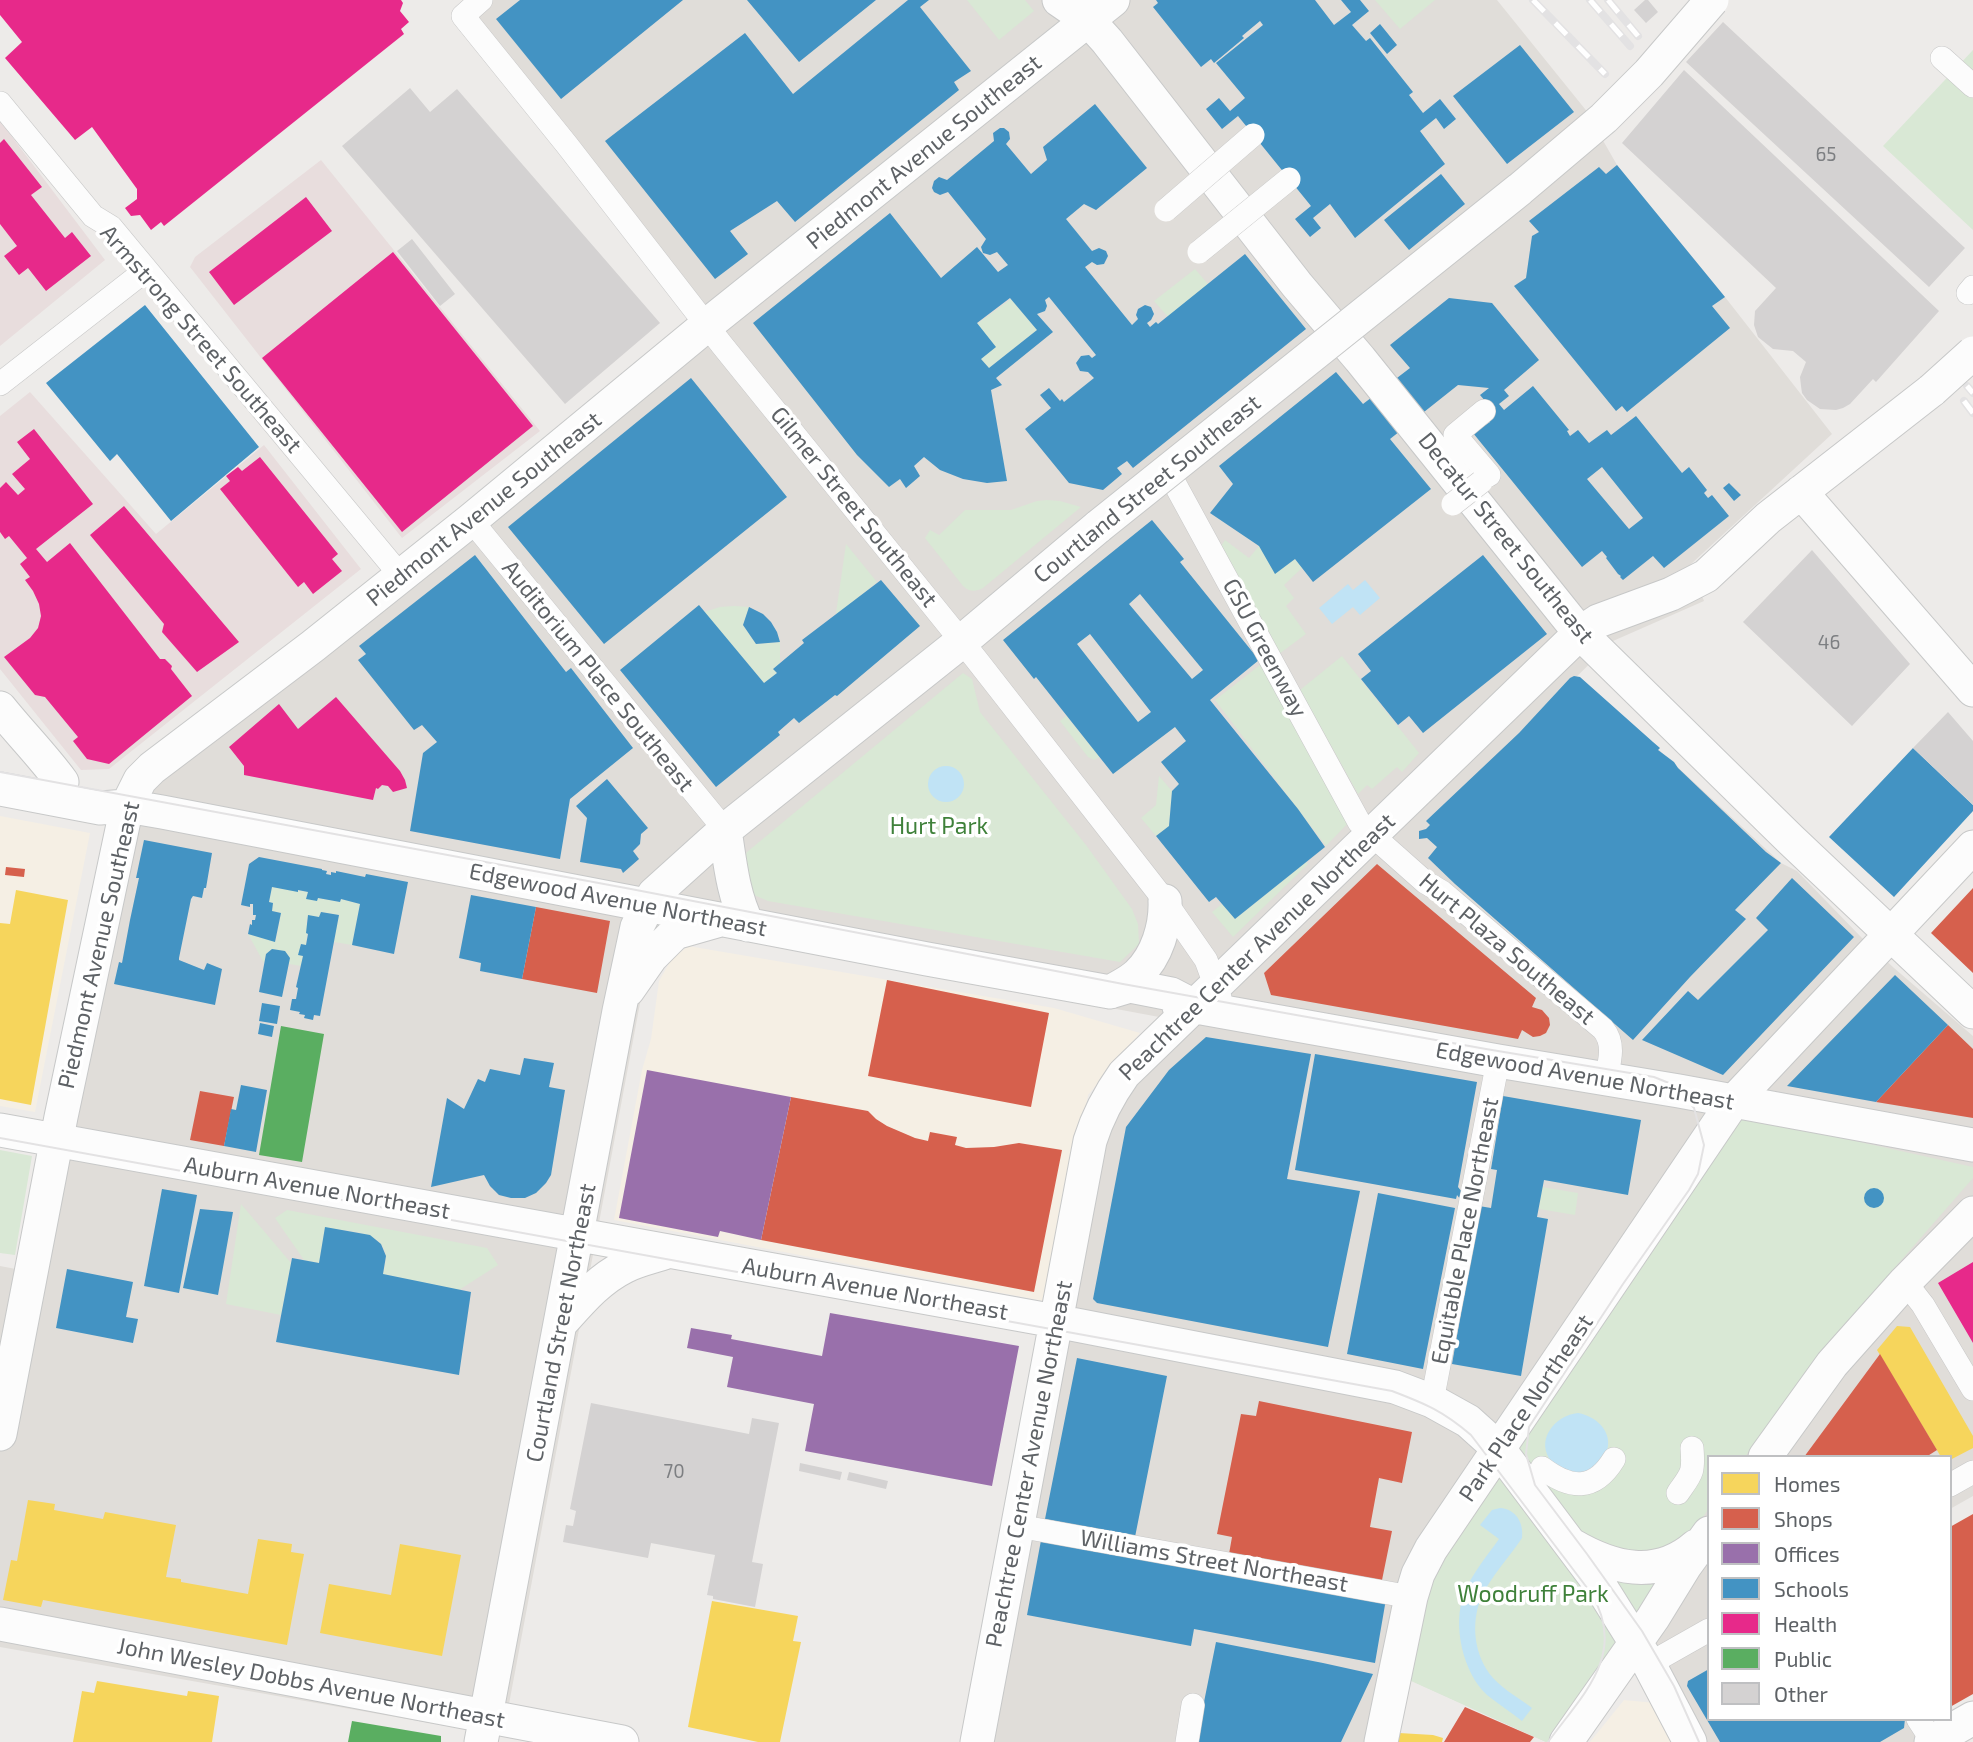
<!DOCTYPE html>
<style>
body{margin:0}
#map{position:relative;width:1973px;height:1742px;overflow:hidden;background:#edebe9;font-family:"Exo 2",sans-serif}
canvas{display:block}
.legend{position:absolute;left:1707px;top:1455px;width:245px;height:266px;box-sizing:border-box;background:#fff;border:2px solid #bfc0c2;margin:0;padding:9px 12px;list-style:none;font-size:21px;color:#5e6266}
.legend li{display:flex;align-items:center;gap:14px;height:35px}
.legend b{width:35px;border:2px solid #bfc0c2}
</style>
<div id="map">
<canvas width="1973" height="1742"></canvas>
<ul class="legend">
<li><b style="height:19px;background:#f6d55c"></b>Homes</li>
<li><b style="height:19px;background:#d6604d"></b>Shops</li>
<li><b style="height:19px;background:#9970ab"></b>Offices</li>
<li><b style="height:19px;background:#4393c3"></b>Schools</li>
<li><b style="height:19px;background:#e7298a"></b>Health</li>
<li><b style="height:19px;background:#5aae61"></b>Public</li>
<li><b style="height:19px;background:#d4d2d2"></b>Other</li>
</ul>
</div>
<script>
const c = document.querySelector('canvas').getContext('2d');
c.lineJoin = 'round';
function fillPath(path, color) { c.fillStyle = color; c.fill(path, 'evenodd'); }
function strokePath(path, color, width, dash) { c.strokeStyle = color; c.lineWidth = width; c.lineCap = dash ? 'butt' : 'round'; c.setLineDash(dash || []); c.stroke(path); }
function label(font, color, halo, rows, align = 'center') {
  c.font = font + ' "Exo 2",sans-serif'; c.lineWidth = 7; c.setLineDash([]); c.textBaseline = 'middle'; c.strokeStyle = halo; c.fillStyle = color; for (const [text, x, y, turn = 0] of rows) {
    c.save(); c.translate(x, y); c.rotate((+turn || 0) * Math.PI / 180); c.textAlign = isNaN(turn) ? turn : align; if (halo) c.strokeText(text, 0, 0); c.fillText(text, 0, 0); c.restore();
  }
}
fillPath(new Path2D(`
 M0,816l90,17 -55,279 -35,-6z
 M688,946l366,62 86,25 -52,62 -39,207 -435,-82 28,-150 9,-31 8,-58 12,-21z
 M1624,1700l31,3 21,39h-86z`), '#f5efe4');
fillPath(new Path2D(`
 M465,0h1032l88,109 32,56 108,132 107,137 -142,131 14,36 -91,40 -94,92 123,1 139,129 16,8 64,66 33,31 79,68v460l-23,13v-52h-241v262h202l13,23h-234l-61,-102 -83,102 -156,-71 -14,71h-405l122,-606 93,-114 -531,-99 -152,813 -503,-89v-381l37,7 78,-455 594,-503z`), '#e0ddd9');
fillPath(new Path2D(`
 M0,121l105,139 -105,86z
 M321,160l219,271 -138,107 -212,-271 5,-10z
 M30,392l126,142 108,-89 97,124 -252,200 -28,1 -81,-101v-253z`), '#e8dddd');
fillPath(new Path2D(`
 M967,0h58l9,11 -35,29z
 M1375,0h60l-35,29z
 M1973,50v180l-90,-84z
 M1195,269l13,15 -40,33 -14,-16z
 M1011,299l26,31 -48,38 -8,-9 -4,-35z
 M1047,500l13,1 21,6 -98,81c-8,4 -13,4 -20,-2l-38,-48 5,-8 9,5 26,-25h46l26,-9z
 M1225,540l24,18 10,-12 16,27 20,-14 7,9 -18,17 10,13 -8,8 20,28 -35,26 -56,-105z
 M846,544l31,38 -39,32 -2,-1z
 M734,606l15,1 -6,18 13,19 24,-2v21l-7,6 4,4 -13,10 -60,-71 16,-5z
 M1342,656l77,97 -17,19 -5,-5 -25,22 -5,-4 -9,9 -58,-104z
 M1264,662l89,156 -27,28 -111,-146z
 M963,673l9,6 8,33 106,133 46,64 6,15 1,20 -19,18 -352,-61 -14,-6 -10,-36 3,-7z
 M1066,716l34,41 -6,3 -6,-3 -28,-36z
 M1159,776l13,15 -3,35 -13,10 -15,-18 15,-13z
 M1306,862l2,2 -75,73 -21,-25 10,-8 13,15z
 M272,887l36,5 -2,6h12l22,4 1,-3 19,5 -8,41 -18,-3 5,-27 -18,-3 -2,5 -11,-1 -2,7 2,1 -2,21 -5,-1 -2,10 4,2 -2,10 -12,-2 -17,-15 -6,5 -2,9 -16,-29 28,7 5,-28 -9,-2 1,-8 -4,-1z
 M1742,1116l231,51v11l-152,174 -76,105h-36v51l-153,234h-10l-157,-71 37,-105z
 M0,1150l32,6 -17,99 -15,-2z
 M1542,1187l36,6 -3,22 -36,-6z
 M241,1204l50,59 -10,52 -55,-11z
 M287,1210l200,38 11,17 -39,25 -76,-16c1,-5 3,-12 3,-17 -1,-27 -42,-26 -61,-29l-6,35 -15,-3 -29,-42z`), '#d9e8d5');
fillPath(new Path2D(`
 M1365,580l15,18 -20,17 -7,-8 -21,17 -13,-16 29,-24 5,6z
 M928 784a18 18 0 1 1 36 0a18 18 0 1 1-36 0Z
 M1578,1413c20,3 39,23 26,44 -1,3 -3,7 -6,10 -5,4 -15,6 -21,8 -7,-4 -19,-7 -25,-13 -18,-21 3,-47 26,-49z
 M1500,1508c16,1 24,15 22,30 -12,18 -32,40 -40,58 -12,27 -8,60 11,82 11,12 26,20 39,30l-10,13c-11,-9 -24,-17 -35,-26 -24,-22 -35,-70 -23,-101 7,-19 23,-38 35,-55l-19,-14 12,-15z`), '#c0e3f5');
fillPath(new Path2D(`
 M16,890l52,10 -37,205 -31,-6v-176l10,1z
 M1897,1326l13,1 63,109v12l-23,12v-3h-9l-64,-107z
 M28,1500l27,4 -1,6 49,9 2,-7 71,13 -10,52 15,2v3l67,12 10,-55 34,5 -1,8 13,2 -17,91 -244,-45 -2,7 -38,-7 8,-40 6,1z
 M400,1544l61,11 -19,101 -122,-23 9,-49 62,11z
 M712,1601l86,15 -5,25 8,1 -21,100h-22l-70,-15z
 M97,1681l90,15 1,-5 31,5 -7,46h-139l9,-51 12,2z
 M1399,1733l34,2 10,3 -1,4h-45z`), '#f6d55c');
fillPath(new Path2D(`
 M1377,864l159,134 -4,9 10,3 7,8 1,7 -4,8 -6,3 -7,1 -11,-7 -4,9 -247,-44 -7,-22z
 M6,867l19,2 -1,8 -19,-2z
 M1973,888v85l-42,-40z
 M536,907l74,14 -13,72 -75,-14z
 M887,980l162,33 -18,94 -163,-31z
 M1948,1025l25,24v69l-97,-16z
 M200,1091l34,6 -10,49 -34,-6z
 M791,1097l77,14 8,8 11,7 28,12 13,3 2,-9 27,5 -2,8 11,3 28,-1 25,-4 43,7 -28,142 -273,-52z
 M1880,1354l57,96 -11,7h-122z
 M1259,1401l153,31 -10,51 -23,-5 -9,49 22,4 -11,54 -152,-31 3,-17 -15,-3 24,-120 15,2z
 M1973,1514v180l-23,13v-180z
 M1465,1707l69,30 -4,5h-86z`), '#d6604d');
fillPath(new Path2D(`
 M647,1070l144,27 -30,143 -41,-9 -2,6 -99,-19z
 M830,1313l189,33 -27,140 -187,-35 9,-47 -87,-17 6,-30 -46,-9 4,-20 41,7 -1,4 91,17z`), '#9970ab');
fillPath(new Path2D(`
 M520,0h163l-122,99 -65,-80z
 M747,0h129l-77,62z
 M908,0h21l-9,7 51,64 -17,11 5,8 -164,132 -18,-21 -47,30 18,23 -33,25 -110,-138 140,-108 48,61z
 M1156,0h159l19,25 17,-13 -10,-12h19l9,11 -17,14 14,16 4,-3 43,54 -4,3 14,18 17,-14 16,20 -12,10 -8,-11 -16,13 25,33 -90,74 -25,-34 -17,14 8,10 -11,9 -15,-18 16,-13 -73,-90 -16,13 -16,-20 13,-11 11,13 15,-13 -29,-35 47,-38 -3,-4 -18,15 2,2 -30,25 -3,-4 -10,8 -48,-60 5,-4z
 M1380,24l17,21 -10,9 -17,-21z
 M1520,45l54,67 -67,52 -54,-68z
 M1095,104l52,64 -51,42 -12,-6 -18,15 26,32 7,-3 7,3 2,5 -4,8 -7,1 -5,-3 -7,5 47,58 6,-6 -2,-4 2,-6 7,-4 6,2 3,7 -3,6 -4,3 3,4 6,-5 2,2 87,-70 61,75 -173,139 -6,-7 -10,7 5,6 -19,16 -34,-7 -44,-54 26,-21 -11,-13 9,-7 11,13 2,-2 2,3 30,-24 -6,-6 -8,-1 -4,-8 5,-7 8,-1 3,3 4,-3 -47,-58 -4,3 2,6 -2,5 -8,3 16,18 -57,46 6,7 -11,5 16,91 -20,2 -24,-4 -23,-9 -16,-13 -10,9 6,10 -14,12 -6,-9 -11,8 -32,-32 -104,-132 137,-110 51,65 36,-31 21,25 10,-7 -11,-13 -7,3 -7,-2 -2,-6 5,-8 -38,-47 -8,3 -6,-3 -2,-4 2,-7 5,-4 8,3 47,-39 -1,-8 7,-5h4l5,4 1,7 -4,5 25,30 16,-14 -4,-13zM1010,298l27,32 -48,38 -8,-9 15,-12 -19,-24z
 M1617,165l108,132 -13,9 18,22 -103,84 -5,-6 -6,5 -102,-125 12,-8 6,-42 7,-4 -10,-11 70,-54 7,7z
 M1441,174l24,30 -56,46 -25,-30z
 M1449,298l43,5 47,57 -35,30 5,6 -10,8 5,6 29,-24 36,44 -2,1 3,5 8,-6 11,13 18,-13 4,5 25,-19 46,57 7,-6 18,23 -3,3 4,5 4,-3 17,21 -65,52 -11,-12 -30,24 -3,-3 1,-1 -3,-2 -12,-16 1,-1 -5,-6 -20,16 -109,-134 17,-11 -6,-7 2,-13 -6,-7 9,-7 -31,-3 -68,54 41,50 -118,93 -18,-23 -20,15 -16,-28 -49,-33 23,-29 -14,-18 117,-94 27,32 47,-36 -20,-23zM1602,467l41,51 -14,11 -42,-50z
 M145,305l114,142 -88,74 -54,-67 -7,7 -64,-78z
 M691,378l96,119 -183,147 -96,-117z
 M1729,483l12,12 -7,6 -11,-13z
 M1152,520l32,39 -4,3 79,98 -49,40 88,109 27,38 -90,72 -19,-22 -7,5 -53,-66 13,-10 3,-35 7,-7 -18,-22 25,-21 -11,-14 -62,47 -77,-97 -2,2 -31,-39zM1140,594l63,76 -11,9 -63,-75zM1090,634l61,78 -13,10 -61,-78z
 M475,555l91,117 5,-4 62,80 -63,51 -10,60 -150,-28 13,-78 14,-11 -15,-17 -8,5 -56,-70 8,-6 -7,-8z
 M1483,555l64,79 -124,99 -14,-17 -11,9 -37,-46 10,-8 -13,-17z
 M881,580l39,46 -83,70 -2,-1 -36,28 -5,-5 -16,14 2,3 -64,52 -96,-117 79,-65 65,78 13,-10 -4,-4 31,-26 -2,-3z
 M749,607l14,7 8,8 6,10 3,10 -24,2 -13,-19z
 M1574,676l6,1 73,65 7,6 -2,2 16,12 4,6 88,84 15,11 -46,47 11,9 -56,58 -57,63 -178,-156 -27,-26 9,-11 -10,-9 -8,1v-8l7,-2 4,-4 -4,-4 93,-88 51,-55z
 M1913,748l60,57v6l-79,86 -65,-60z
 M607,779l41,49 -7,6 -1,10 -7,7 6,8 -16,14 -2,-4 -41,-7 7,-44 -11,-12z
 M144,840l68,13 -6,35h-2l-2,10 -9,-2 -2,3 -12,59v2l25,10 3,-7 15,6 -7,36 -101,-21 5,-22 3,1 8,-43 9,-42h-3z
 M259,857l63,12v1l5,1 -1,3 5,1v-3l5,1v-2l29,6 1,-3 42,8 -14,72 -42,-9 8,-41 -19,-5 -1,3 -22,-4 -1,3 -11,-2 2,-7 -10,-2v2l-26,-5 -3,15 4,1 -1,8 9,2 -6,29 -27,-8 2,-10 2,1v-5h3l1,-5h-3v-11h-3v3l-9,-2 8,-41z
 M1792,878l62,59 -131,138 -81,-35 46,-49 10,9 70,-70 -12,-12z
 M471,895l65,12 -14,72 -42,-8 1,-8 -22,-5z
 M321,912l18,3 -19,101 -6,-1 -1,5 -9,-2 1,-3 -6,-1 1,-2 -10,-2 2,-11h4l2,-11 -2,-1 7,-31 -5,-1 3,-11 5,1 2,-11 -2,-1 2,-18 11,2z
 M272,949l13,2 5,7 -8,39 -23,-5 7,-38z
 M1895,975l53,50 -72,77 -89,-16z
 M262,1003l18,3 -3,18 -18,-3z
 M260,1023l14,3 -2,11 -14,-3z
 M1206,1037l105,17 -24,125 73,12 -32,156 -231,-44 -4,-4 33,-172 43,-57z
 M1315,1054l162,28 -19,105 20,25 1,-6 12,2 6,-38 -6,-1 12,-73 138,24 -13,75 -84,-15 -7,37 11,2 -27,157 -69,-12 25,-143 -20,-26 -1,4 -161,-29z
 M524,1058l30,5 -5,24 16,3 -14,85 -5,8 -10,10 -11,5h-14l-12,-3 -9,-9 -6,-11 -53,12 16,-89 17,11 14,-30 7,3 5,-13 30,6z
 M241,1085l26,5 -11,62 -32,-6 7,-37 5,1z
 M1864 1198a10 10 0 1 1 20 0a10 10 0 1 1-20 0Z
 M162,1189l35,6 -18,98 -35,-7z
 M1378,1193l77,15 -32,161 -76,-15z
 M200,1209l33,3 -15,83 -35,-7z
 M325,1227l45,8 11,9 5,12 -3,18 88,18 -12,83 -183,-33 16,-84 27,5z
 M67,1269l66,13 -7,35 12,2 -5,24 -77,-15z
 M1077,1358l90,18 -32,161 -90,-18z
 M1042,1535l344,64 -11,64 -181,-34 -3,17 -164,-31z
 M1216,1642l107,21 50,11 -32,68h-145z
 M1709,1669v50h196l-1,9 -24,14h-160l-33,-56 1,-5z`), '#4393c3');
fillPath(new Path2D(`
 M0,0h401l2,3 -3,8 9,11 -8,7 3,5 -240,192 -3,-4 -10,8 -11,-15 -9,1 -6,-8 12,-9v-10l-45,-62 -17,13 -70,-82 17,-16 -22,-27z
 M4,139l38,48 -11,8 34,43 7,-6 19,24 -45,35 -18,-23 -9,7 -15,-19 13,-10 -17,-22v-81z
 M306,197l26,34 -98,74 -25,-33z
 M393,252l140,174 -131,106 -140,-174z
 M34,429l59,75 -57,45 11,13 23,-19 90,116h5l7,7 -1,3 21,27 -83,68 -22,-5 -14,-18 5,-4 -33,-40 -10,-2 -31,-38 26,-19 8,-10 3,-12 -2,-12 -6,-13 -8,-11 5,-3 -10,-13 7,-6 -18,-22 -4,3 -5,-7v-44l6,-6 12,13 7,-6 -13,-15 18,-15 -13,-17z
 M260,457l78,97 -6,5 10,12 -29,23 -9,-12 -6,5 -78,-98 10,-8 -4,-5 12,-9 4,4z
 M124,506l115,136 -42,30 -35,-40 2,-8 -74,-89z
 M336,697l64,74 5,9 2,8 -14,4 -5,-6 -6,-1 -4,4 -2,-1 -3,12 -129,-25v-9l-15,-19 50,-43 19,25z
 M1973,1262v81l-35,-60z`), '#e7298a');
fillPath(new Path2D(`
 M281,1026l43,8 -22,128 -43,-7z
 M352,1721l89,15v6h-93z`), '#5aae61');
fillPath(new Path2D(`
 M1645,0h3l10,12 -12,11 -12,-13z
 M1723,22l242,226 -36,39 -243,-225z
 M1684,70l255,241 -63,71 -3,-3 -23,25 -7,4 -7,2 -16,-1 -13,-9 -5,-7 -1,-7 -1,-9 6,-15 -13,-11 -20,-2 -15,-12 -4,-12 1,-14 21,-23 -154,-145z
 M410,88l20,24 27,-23 203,234 -95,81 -223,-258z
 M412,239l43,55 -15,12 -43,-55z
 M1812,550l98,114 -58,62 -109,-104z
 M1948,712l25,29v64l-60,-57z
 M591,1403l158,31 3,-16 27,5 -27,139 11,2 -8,43 -42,-8v-3l-6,-1 8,-40 -64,-12 -3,15 -85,-16 3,-17 7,1 3,-15 -6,-2z
 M800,1463l42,9 -2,8 -41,-9z
 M849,1472l39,9 -2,8 -39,-9z`), '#d4d2d2');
const street = new Path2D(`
 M481,0l-18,16 104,129 155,200 254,314 189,242 41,59 14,38
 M1942,58l31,28
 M0,103l93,113 18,11 290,349
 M1968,293l5,-6
 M0,384l146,-114
 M1484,411l-29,24 34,40
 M1170,475l189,347
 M471,520l254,310
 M1372,835l53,47 17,10 161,137c12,14 7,32 3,49
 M1905,1282l18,23 50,84
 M1432,1401l66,-340
 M1542,1468c28,21 52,24 72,-9
 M1950,1485l23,-13
 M1678,1493c14,-20 16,-20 14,-45
 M1018,1526l393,71
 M1649,1664l60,-34
 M1918,1719l15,23
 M1187,1742l6,-37`);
const secondary = new Path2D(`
 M1059,0l29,20 19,21 190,244 63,74 220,274 210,206 183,173
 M1801,492l172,198
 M0,708c20,25 43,48 62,74
 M0,789l100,19 27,-2 35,6 765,147 183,33 20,-6 41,8 25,13
 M725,830c5,33 8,65 23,95
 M628,990l23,-33 24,-24 42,-12
 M1110,992c10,-6 20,-10 28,-18 19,-18 28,-48 27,-73
 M1179,1007h17l302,54 181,30 294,54
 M0,1130l1066,193 329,64 37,14 36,20 30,27 96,128 55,88 41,78
 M561,1323c19,-21 37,-43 63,-56 13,-7 29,-10 43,-15
 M0,1434l61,-317 66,-311 13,-26 12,-12 161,-122 158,-126 236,-195 406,-325
 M1765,1457l67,-93 73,-82 68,-69
 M1572,1545c41,24 85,35 124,1
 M0,1624l622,118
 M481,1742l138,-731 18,-84 17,-33 71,-64 236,-188 138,-116
 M977,1742l113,-601c8,-26 19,-46 34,-67l456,-441 18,-12 73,-27 35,-18 62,-58 164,-128
 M1381,1742l30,-145 7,-23 13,-25 302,-447 240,-255
 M1566,1742l87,-124 32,-52 24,-33
 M1931,1742l42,-24`);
strokePath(street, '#c8c8c8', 24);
strokePath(secondary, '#c7c8c8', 35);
strokePath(street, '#fcfcfc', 23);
strokePath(secondary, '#fcfcfc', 33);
strokePath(new Path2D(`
 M0,772l631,117 492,95 363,65 168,28 15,6 10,8 15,17 10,37 -6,29 -9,16 -66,94 -94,143 -3,27 9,31 52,69 55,77 32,55 25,56
 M0,1138l1392,253c34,13 51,20 79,44l120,158c37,61 -8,101 -43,149`), '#e3e2e3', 2);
const rail = new Path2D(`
 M1533,0l72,74
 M1590,0l40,46
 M1608,0l30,36
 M1967,386l6,7
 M1964,401l9,12`);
strokePath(rail, '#e3e2e3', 8);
strokePath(rail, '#fff', 5, [16]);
const streetBridge = new Path2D(`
 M1166,210l87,-75
 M1199,252l90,-73
 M1453,504l28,-22`);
const secondaryBridge = new Path2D(`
 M1932,390l41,-37
 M1099,526l421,-337 84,-71 45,-45 63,-73`);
strokePath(streetBridge, '#c8c8c8', 24, []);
strokePath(secondaryBridge, '#c7c8c8', 35, []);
strokePath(streetBridge, '#fcfcfc', 23);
strokePath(secondaryBridge, '#fcfcfc', 33);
label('19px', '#7d7f82', null, [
 ["65",1826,155],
 ["46",1829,643],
 ["70",674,1472]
]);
label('23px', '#5e6266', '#fff', [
 ["Piedmont Avenue Southeast",924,152,-39],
 ["Armstrong Street Southeast",201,339,49],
 ["Courtland Street Southeast",1147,489,-39],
 ["Gilmer Street Southeast",854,507,51],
 ["Piedmont Avenue Southeast",484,509,-39],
 ["Decatur Street Southeast",1506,538,51],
 ["GSU Greenway",1265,648,62],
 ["Auditorium Place Southeast",598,676,51],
 ["Edgewood Avenue Northeast",618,900,11],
 ["Piedmont Avenue Southeast",99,945,-77],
 ["Peachtree Center Avenue Northeast",1257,947,-44],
 ["Hurt Plaza Southeast",1507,949,40],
 ["Edgewood Avenue Northeast",1585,1076,10],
 ["Auburn Avenue Northeast",317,1188,10],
 ["Equitable Place Northeast",1465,1231,-79],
 ["Auburn Avenue Northeast",875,1289,10],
 ["Courtland Street Northeast",561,1323,-79],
 ["Park Place Northeast",1526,1408,-56],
 ["Peachtree Center Avenue Northeast",1029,1464,-79],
 ["Williams Street Northeast",1214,1561,10],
 ["John Wesley Dobbs Avenue Northeast",311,1683,11]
]);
label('23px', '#3f813a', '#fff', [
 ["Hurt Park",939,826],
 ["Woodruff Park",1533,1594]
]);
</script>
